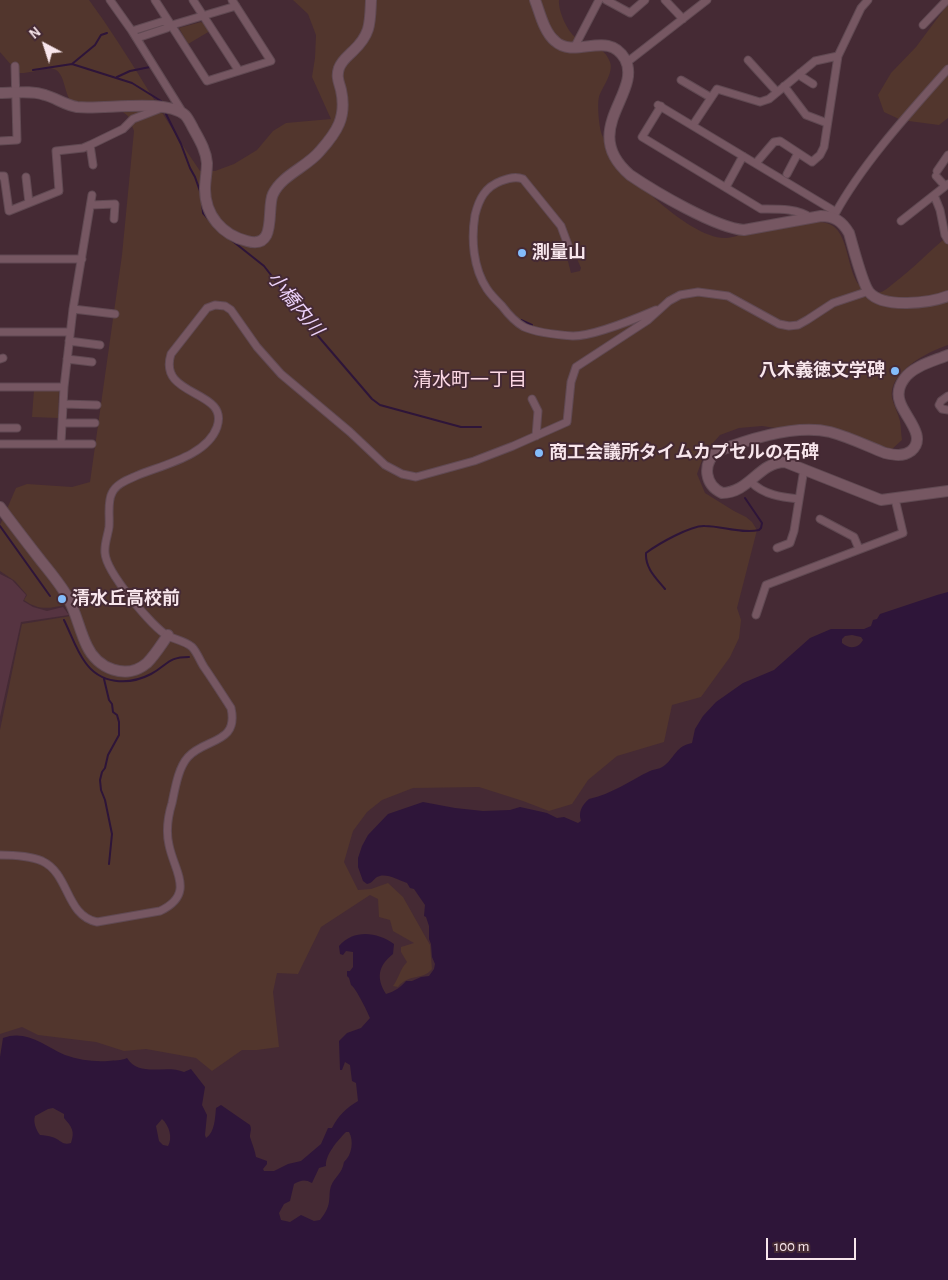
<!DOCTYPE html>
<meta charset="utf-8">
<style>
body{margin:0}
#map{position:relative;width:948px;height:1280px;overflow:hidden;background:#452a34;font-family:"Alegreya Sans",sans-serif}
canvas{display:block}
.north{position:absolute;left:20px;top:20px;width:50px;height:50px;-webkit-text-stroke:4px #452a34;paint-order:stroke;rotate:320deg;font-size:14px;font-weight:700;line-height:20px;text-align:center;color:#f8e6ec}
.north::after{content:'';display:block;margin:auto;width:18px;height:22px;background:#f8e6ec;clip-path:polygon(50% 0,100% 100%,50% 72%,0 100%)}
.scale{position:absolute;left:766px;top:1238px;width:90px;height:22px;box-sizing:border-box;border:2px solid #f8e6ec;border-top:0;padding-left:6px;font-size:15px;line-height:18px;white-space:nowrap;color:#f8e6ec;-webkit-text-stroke:4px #452a34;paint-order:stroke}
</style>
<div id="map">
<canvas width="948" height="1280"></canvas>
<div class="north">N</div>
<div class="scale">100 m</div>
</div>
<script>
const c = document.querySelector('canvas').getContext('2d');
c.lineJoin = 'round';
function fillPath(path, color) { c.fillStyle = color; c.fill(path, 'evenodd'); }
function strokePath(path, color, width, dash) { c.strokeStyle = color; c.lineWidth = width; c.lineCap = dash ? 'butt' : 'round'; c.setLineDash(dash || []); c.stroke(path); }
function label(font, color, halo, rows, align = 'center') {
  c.font = font + ' "Alegreya Sans","Noto Sans JP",sans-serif'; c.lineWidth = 4; c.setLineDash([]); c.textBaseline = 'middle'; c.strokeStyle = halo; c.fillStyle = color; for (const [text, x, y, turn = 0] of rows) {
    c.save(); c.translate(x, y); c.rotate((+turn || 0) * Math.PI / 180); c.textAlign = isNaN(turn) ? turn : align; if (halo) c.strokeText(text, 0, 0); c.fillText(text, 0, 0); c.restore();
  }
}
fillPath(new Path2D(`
 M0,574l12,6 14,15 -3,6 10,6 14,4 16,-4 6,8 -48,7 -21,95z`), '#563441');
fillPath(new Path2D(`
 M0,0h89c40,54 72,115 111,171h15l19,-7 23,-14 16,-19 13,-8 45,-4 -19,-42 3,-19 1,-23 -8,-21 -15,-14h266c-1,11 9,34 19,39 13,7 26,7 32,23 4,11 -8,25 -11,35 -2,8 0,30 3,38 13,31 88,105 124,103 7,0 14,-4 21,-5 9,-2 18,-2 27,-3 15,-2 38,-11 52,-7 28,6 17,63 44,69 2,1 9,1 11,0 4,-1 9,-6 13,-9 19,-14 35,-32 54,-47v109c-21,7 -60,27 -56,53 2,8 6,15 8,23 1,6 1,13 2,19l-10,9h-21l-54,-15 -55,-8 -23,2 -19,7 -15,17 -8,22 8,19 29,18 12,6 6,5 5,8 -20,78 4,12 -2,18 -9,19 -29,40 -29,8 -8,37 -47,14 -29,24 -16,24 -23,7 -26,-10 -44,-14 -66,1 -31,12 -15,12 -14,19 -9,31 14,28 13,-1 17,-6 15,14 27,48 2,24c-10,12 -23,4 -34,18l-5,-1c6,-8 7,-17 14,-24l-6,-10v-5l13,-4 -21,-12 -3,-11 -11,-3 -1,-18 -8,-4 -49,32 -23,47 -21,-1 -4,19 6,55 -22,3h-15l-30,21 -16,-13 -50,-9 -22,2 -28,-9 -58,-7 -16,-8 -22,7v-304l22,-106 49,-8 -7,-11c-16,4 -26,5 -40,-5l3,-5 -12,-14 -15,-10v-46l16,-37 11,-4 45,3 18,-5 32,-227 12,-124 -6,-15 -14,-11 -27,-1 -17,-4c-5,-8 -5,-18 -10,-26 -7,-11 -20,-3 -30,-2 -4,1 -8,1 -12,1l-18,-21zM571,245l10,23 -1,3 -9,2 -7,-27z
 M948,4v114l-9,7 -38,-5 -17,-8 -6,-17 13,-22 25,-26z
 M201,22l4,2 5,7 -22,13 -9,-16z
 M34,390h25l-1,28 -26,-1z`), '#52362d');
fillPath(new Path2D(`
 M948,592v688h-948v-223l3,-19c23,-9 42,8 62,17 14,5 29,7 43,6 7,-1 13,0 19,-3 12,20 39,6 57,14l7,-3 14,18 -3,18 5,10 -2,20 1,3c9,-6 9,-20 10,-30l5,-3 29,20c2,5 0,7 0,12 2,7 5,13 6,20l11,4v3l-4,5 1,2h10l14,-7 13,-3 20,-17 7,-16h4c6,-12 14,-20 26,-27l-2,-18 -4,-2 -2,-16 -5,-3 -3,8h-2l-1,-29 8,-8 14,-5 9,-10c-3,-7 -14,-30 -19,-33l-2,-7 -2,-2v-5h3l3,-4v-15l-7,-1 -3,4 -3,-1 -1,-8c15,-17 38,-14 55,-2l-1,10c-15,12 -17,24 -7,40 8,-2 15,-7 20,-13h6l9,-4 8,-1 5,-7 1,-5 -3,-7 -1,-13 -2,-5v-13l-3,-9 -2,-1 1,-11 -11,-16 -4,-1 -3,-5c-8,-3 -22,-11 -30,-6 -4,3 -5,6 -10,7l-4,-3 -5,-14v-9l4,-12 6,-11 20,-21 35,-12 32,6 28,3 27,-1 10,-3 27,6 10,5 7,-1 14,6 3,-2c-3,-9 1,-16 8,-22 23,-5 40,-18 61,-28 5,-2 11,-2 15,-6 10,-8 11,-19 27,-22l3,-14 8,-13 13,-14 27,-19 31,-13 36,-32 21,-9h33l7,-3 2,-6 4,-1 3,-5 57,-19zM852,635l9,2 2,3c-5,9 -14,9 -21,3v-4l3,-3zM53,1108l11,6v4c8,9 11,13 7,25 -9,3 -11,-4 -19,-6 -3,-1 -8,-2 -12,-2 -4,-5 -7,-13 -5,-19l13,-7zM162,1119c7,6 11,19 6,27l-5,-1 -4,-4 -3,-15zM346,1132h3c5,9 3,23 -5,30 -2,12 -9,14 -13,24 -2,6 -1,10 -2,16 -1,7 -5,13 -9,18l-6,1 -13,-6 -11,7 -9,-2 -2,-7 5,-9 6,-3 4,-17c7,-4 11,-5 18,-1l7,-15 7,-2c-1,-11 12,-26 20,-34z`), '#2e1539');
strokePath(new Path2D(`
 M107,33l-6,2 -6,10 -23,19 60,19 29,18
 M33,70l39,-6
 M117,77l13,-6 20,-4
 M166,114l15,30 9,24 5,9 6,17
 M202,201l1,12 7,8
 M230,239l34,27 54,70 54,63 8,6 81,22h20
 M521,320l11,5
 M0,526l50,70
 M665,589c-9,-11 -20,-21 -19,-36 12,-9 45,-28 59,-27 17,0 37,8 54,4l2,-2 1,-5 -17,-25
 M64,620c7,14 12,30 21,42 15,22 43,24 66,12 17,-9 16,-17 38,-17
 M104,679l5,21 3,4 1,8 4,3 2,7v13l-11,20 -3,13 -3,4 -2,8 1,10 4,10 7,34 -3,30`), '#2e1539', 2);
const street = new Path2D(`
 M110,0l22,31 51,82
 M155,0l52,81 64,-20 -39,-61
 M193,0l46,71
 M606,0l24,13 15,-13
 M665,0l18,19
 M923,25l24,-25
 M132,31l32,-10 8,4 64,-19
 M137,38l30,-10 5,-3
 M574,48l25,-48
 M748,60l29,32
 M626,63l81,-63
 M800,73l2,4 11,7
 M681,80l29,17
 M784,86l22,29 21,8
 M658,105l178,107
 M661,106l-19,31 119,72c15,0 37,-1 50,9
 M693,125l24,-36 43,13 9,-3 46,-38 23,-5 23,-48 7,-8
 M0,141l17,-1 -2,-74
 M90,145l3,20
 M756,163l18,-21 6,-1 32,21 8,-7 4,-8 14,-91
 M937,171l11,-16
 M787,174l11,-21
 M0,176h4l5,35 50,-20 -3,-40 27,-3 7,-3 33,-16 10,-10 31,-12
 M936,176l9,10
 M26,177l3,26
 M948,184l-14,11 6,15 5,25 3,5
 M726,187l17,-31
 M91,205l24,-1 -1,15
 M835,214c28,-51 74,-101 113,-145
 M901,221l33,-26
 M568,245l-7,-19 -38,-47c-7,-3 -14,-1 -22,2 -16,6 -22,18 -26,34 -4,24 -2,53 12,74 4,6 10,12 15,17 6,8 13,16 22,21 11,5 36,8 49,9 22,0 62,-17 83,-26
 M0,259h82
 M73,309l42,5
 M0,332h70
 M69,341l31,4
 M0,359l3,-1
 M67,359l25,3
 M0,387h64
 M948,396l-7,5 -2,4 3,4 6,1
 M532,399l6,12 -2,25
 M63,404l34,1
 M63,423h32
 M0,428h17
 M61,443l3,-56 9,-78 19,-114
 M0,444h92
 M751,482c13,13 30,15 48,17
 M820,519l34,18 5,12
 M777,548l13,-5 4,-12 10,-62
 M756,615l10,-30 137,-52 -8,-34
 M0,855c13,0 30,1 42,6 28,13 23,54 55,61l63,-11c36,-17 14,-40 9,-66 -3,-13 -1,-29 3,-42 3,-14 6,-35 16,-46 17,-19 51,-13 43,-49 -9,-14 -18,-28 -27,-41 -4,-6 -7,-15 -12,-20 -7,-6 -16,-7 -24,-11 -16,-9 -62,-64 -63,-83 -1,-9 3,-18 4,-26 1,-10 -2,-25 3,-34 4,-9 15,-13 24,-17 26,-11 71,-20 81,-49 13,-38 -60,-29 -46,-73l36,-46 8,-3 10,1 6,4 26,37 24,27 69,58 35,33 17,9 14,3 58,-16 39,-15 54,-24 4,-40 5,-15 72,-47 21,-19 11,-6 18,-3 30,4 51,28 10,2 9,-1 9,-5 26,-17 36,-12`);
const secondary = new Path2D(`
 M535,0c5,13 9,32 20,41 20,19 53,-12 70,18 18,34 -47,71 5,116 25,17 86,53 114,55l77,-14c13,0 21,5 28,17 4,13 13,50 20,59 14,17 61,11 79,4
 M0,93c15,0 31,-3 45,2 11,3 20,10 32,12 26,3 88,-9 108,8 3,3 6,9 8,13 6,11 13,22 14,35 0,9 -2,18 -2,26 0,26 17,46 42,52 31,9 19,-33 26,-47 9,-19 34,-27 47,-43 17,-19 27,-34 21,-61 -2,-8 -5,-13 -2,-22 3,-8 8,-11 14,-17 18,-17 17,-28 18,-51
 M948,355c-14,6 -35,11 -44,24 -5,7 -7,15 -4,23 4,14 28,35 11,49 -8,6 -17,4 -26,2 -18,-7 -36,-16 -55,-21 -35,-8 -81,7 -114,20 -14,13 -11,33 6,41 27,0 37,-31 63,-31l96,38 67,-9
 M0,507c14,19 28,37 42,55 9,11 18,22 25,34 9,15 12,34 20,50 10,22 39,35 60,17 8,-8 14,-18 21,-28`);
strokePath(street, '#604952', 9);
strokePath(secondary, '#604952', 12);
strokePath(street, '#765762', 7);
strokePath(secondary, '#765762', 10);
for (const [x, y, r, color] of [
 [522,253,5,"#83bcfb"],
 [895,371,5,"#83bcfb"],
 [539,453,5,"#83bcfb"],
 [62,599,5,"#83bcfb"]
]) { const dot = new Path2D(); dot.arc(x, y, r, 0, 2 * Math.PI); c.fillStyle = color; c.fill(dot); strokePath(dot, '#452a34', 2); }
label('bold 18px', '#f8e6ec', '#452a34', [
 ["測量山",532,253],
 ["八木義徳文学碑",885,371,"right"],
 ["商工会議所タイムカプセルの石碑",549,453],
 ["清水丘高校前",72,599]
], 'left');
label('italic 19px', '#eed4fc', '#452a34', [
 ["小橋内川",295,304,51]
]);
label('19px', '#fdd9e5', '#452a34', [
 ["清水町一丁目",470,380]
]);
</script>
